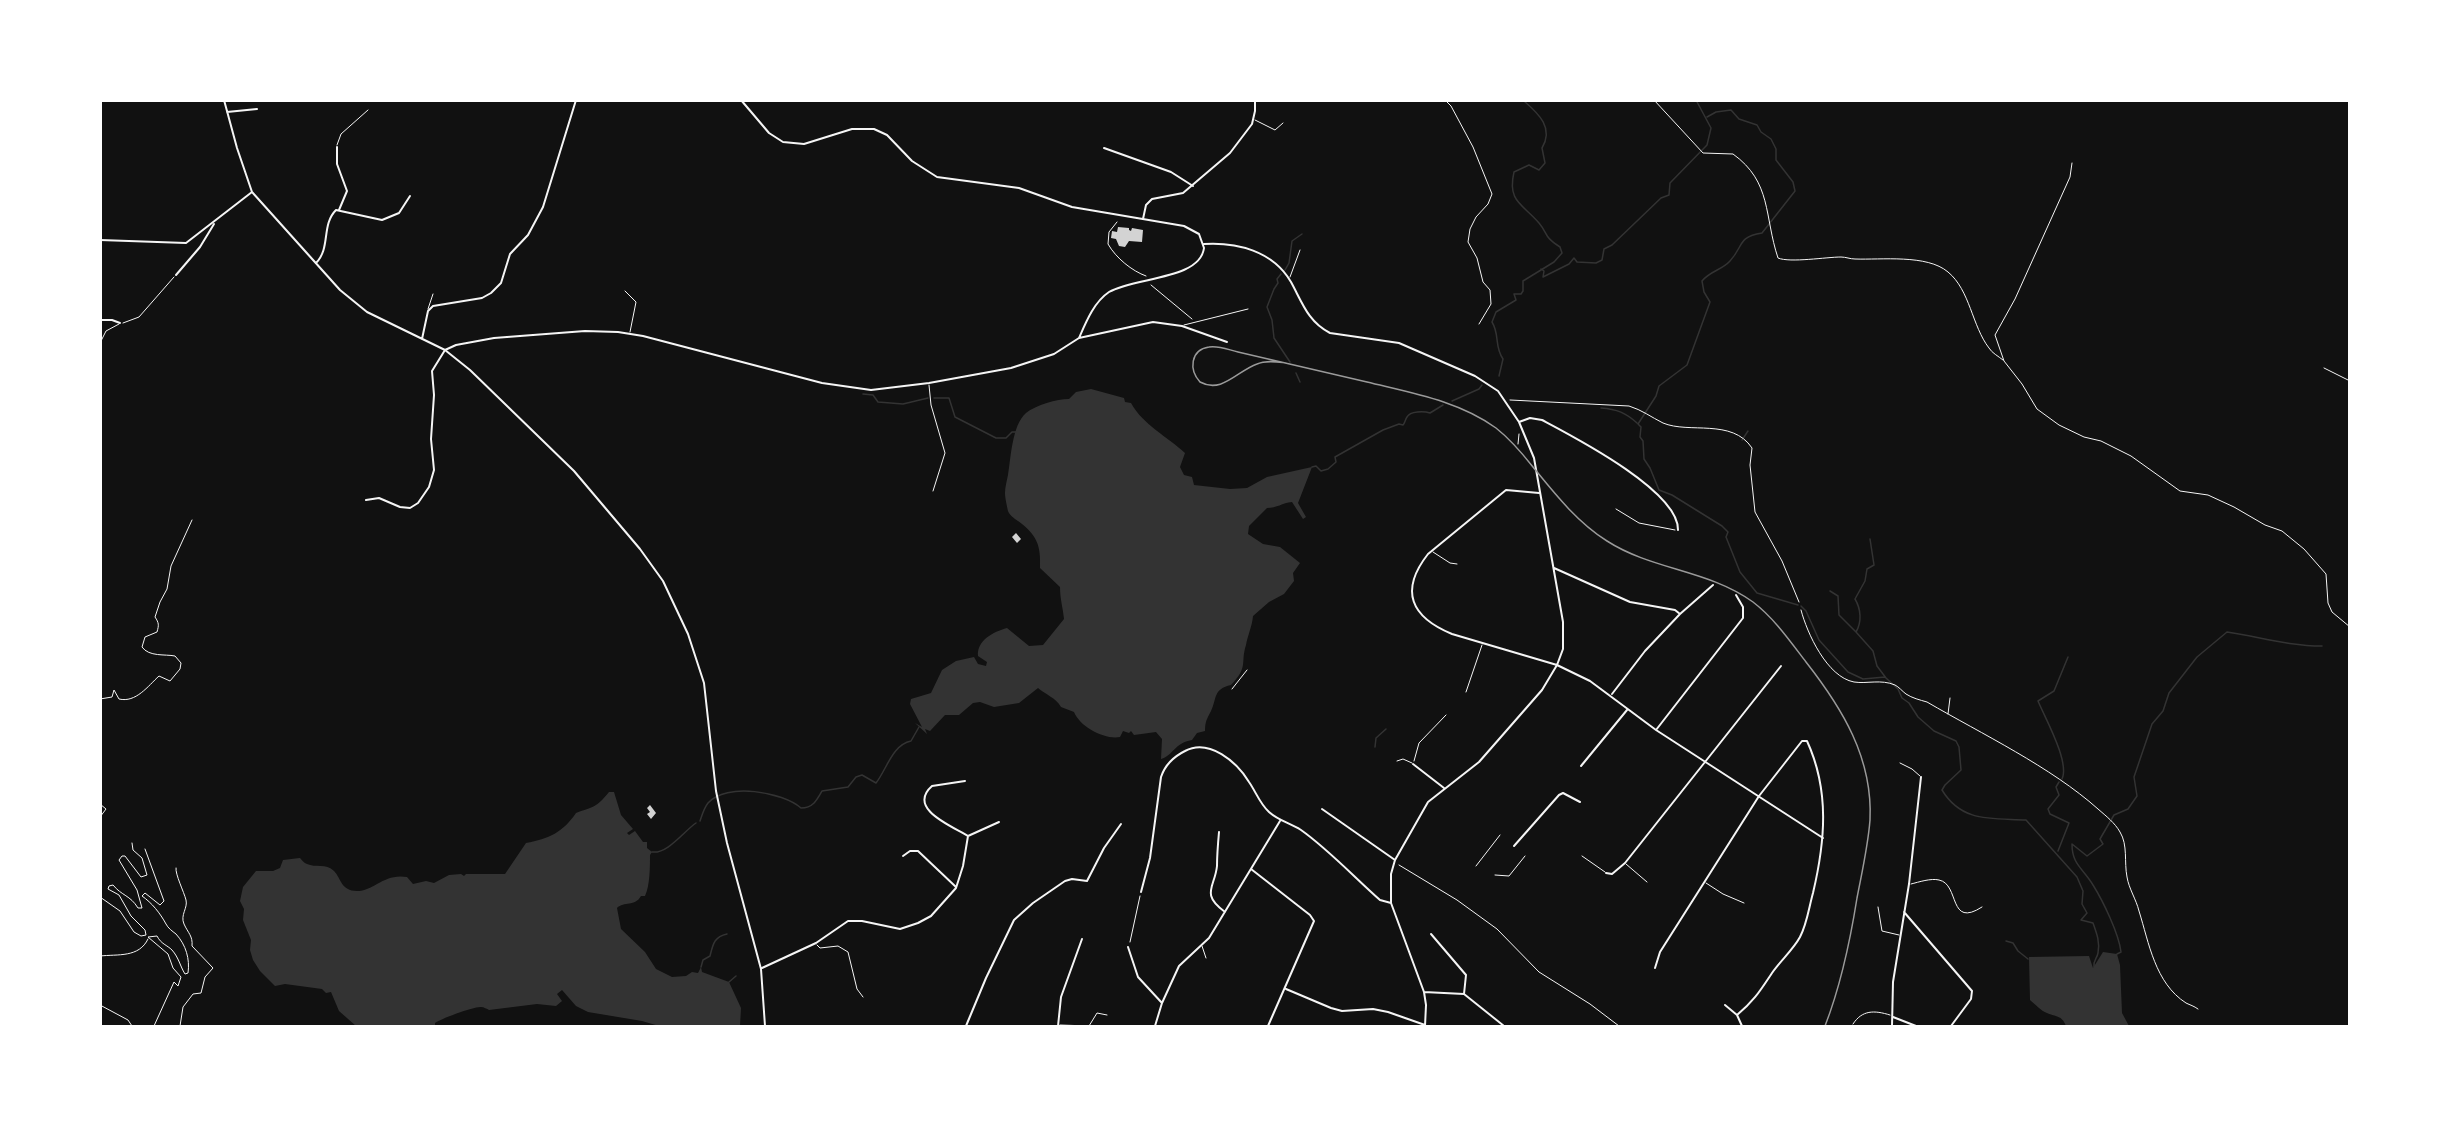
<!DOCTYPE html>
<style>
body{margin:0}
#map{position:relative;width:2450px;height:1127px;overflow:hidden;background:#111;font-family:"Exo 2",sans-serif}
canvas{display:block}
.frame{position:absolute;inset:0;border:102px solid #fff;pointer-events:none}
</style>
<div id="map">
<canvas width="2450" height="1127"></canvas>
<div class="frame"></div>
</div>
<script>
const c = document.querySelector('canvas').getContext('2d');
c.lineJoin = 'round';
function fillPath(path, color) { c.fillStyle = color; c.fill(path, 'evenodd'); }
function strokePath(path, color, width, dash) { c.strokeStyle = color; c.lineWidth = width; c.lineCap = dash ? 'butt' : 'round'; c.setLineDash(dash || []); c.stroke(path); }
fillPath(new Path2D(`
 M1091,389l33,9 1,4 6,1c12,22 37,34 54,50l-5,14 4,8 8,2 2,8 36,4 17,-1 20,-11 45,-10 -14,36 8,14 -3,2 -11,-17c-10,1 -15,6 -25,6l-18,18 -1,8 15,10 17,3 20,16 -7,10 1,8 -10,13 -15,8 -16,14c-1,11 -5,18 -7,29 -6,19 3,21 -15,40 -18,4 -14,13 -20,26 -4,8 -6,10 -6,20l-8,2 -5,7c-18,3 -18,15 -31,19l1,-20 -6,-7 -22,3 -3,-4 -2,2 -6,-2 -3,6c-15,3 -40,-10 -46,-25l-13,-5c-5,-9 -16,-13 -23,-19l-19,15 -25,4 -14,-5 -7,1 -14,12h-14l-15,16 -5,-2 2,5 -12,-11 7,4 -12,-23 1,-5 20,-6 11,-23 14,-9 18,-4 4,7 8,2 1,-4 -9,-6c-1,-16 15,-24 29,-28l22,18 14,-1 21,-26c-1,-11 -4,-20 -4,-32l-20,-19c1,-23 -3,-33 -22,-47 -4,-3 -8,-5 -10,-10 -1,-5 -3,-13 -3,-18 0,-6 2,-13 3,-18 3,-17 4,-50 18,-62 10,-8 31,-14 43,-14l7,-7z
 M609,792h5l7,23 12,14 -6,4 2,2 6,-4 8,11h4v6l5,4 -2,3c0,11 0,31 -5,41h-4c-6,11 -17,5 -24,12l4,21 24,23 11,17 16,8 14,-1 6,-4 6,1 3,-6 1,5 27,10 12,26 -1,18h-81l-17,-5 -54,-9 -12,-6 -14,-16 -5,4 5,7 -6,5 -19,-2 -48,6c-2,-1 -5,-3 -8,-3 -6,-1 -41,12 -46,16v3h-79l-17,-15 -8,-19 -5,1 -4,-4 -37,-5 -10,2 -15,-15 -7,-11 -3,-10 1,-10 -8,-20 1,-11 -4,-8 3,-14 13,-16h17l7,-3 3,-8 17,-2c2,2 4,5 7,6 8,4 19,-1 27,7 7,7 7,20 23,20 17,0 27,-18 50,-14l6,7 13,-3 8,2 15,-8 12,-1 3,2 2,-2h39l21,-31c23,-4 37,-11 50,-30 18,-7 19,-4 33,-21z
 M2103,952l14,2 3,11 2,48 7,13h-63c-4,-11 -10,-9 -19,-13 -6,-2 -12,-9 -17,-13l-1,-43 60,-1 4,12z`), '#333');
strokePath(new Path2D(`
 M1707,117l9,-5 15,-2 8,9 18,6 4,7 10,7 5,10v11l17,22 2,9 -33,42c-25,4 -18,13 -32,28 -8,9 -20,10 -28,20l2,11 6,10 -23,63 -28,21 -3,10 -18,28 3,3 -1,10 3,4 1,18 6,9 9,22 13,5 50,31 6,6 -2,5 14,35 17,21 41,12
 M1541,269l3,2 -1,6 26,-13 5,-6 3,4 19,1 6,-3 2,-11 8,-4 49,-47 8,-3 1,-12 37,-38 4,-17 -15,-28
 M1285,270l4,-7 3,-22 10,-7
 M1281,274l-4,5 1,4 -4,6 -7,18 5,13 2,18 16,24
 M1296,373l4,9
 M1499,376l4,-17c-9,-13 -3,-24 -11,-37l4,-10 20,-12 -2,-6h7l2,-3v-10l31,-19 8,-9 -2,-6c-17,-11 -11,-12 -21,-24 -16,-19 -32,-21 -25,-51l15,-7 10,5 6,-7 -3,-15c12,-20 -3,-34 -18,-47
 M863,394l10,1 5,7 25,2 25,-6
 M934,398h15l6,19 41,21h10l6,-6h4
 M1452,401l27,-12 3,-4
 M1601,408c16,1 25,5 36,15
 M1742,440l6,-9
 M1312,467l4,-1 5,5 7,-2 8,-7 -1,-5 48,-27 16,-6 4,1c2,-2 2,-5 4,-8 3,-6 17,-6 23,-4l13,-8
 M1870,539l4,26 -7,4 -2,12 -10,18c6,10 7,23 1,33l17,19 4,15 9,12 12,11 4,9 7,5 9,14 16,14 22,10 3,6 2,23 -16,15 -3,5c20,33 50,28 84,30l51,57 6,14 -1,13 5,9 -6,7 12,3c4,11 7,19 5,30 -1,6 -5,7 -4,14
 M1830,591l8,5 1,19 17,17
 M1801,606l5,5 13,29 29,32 15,7 22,-2
 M1375,747l1,-9 10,-9
 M2062,779c8,-17 -17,-61 -24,-78l16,-10 14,-34
 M700,821c2,-6 4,-13 8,-18 18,-21 75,-11 93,5 12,0 16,-8 21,-17l26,-4 8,-10 6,-2 14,8c11,-14 16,-38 35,-42l8,-14
 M2058,851l11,-28 -19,-9 -2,-5 11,-14 -3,-8 3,-5
 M652,852c16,2 32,-21 44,-29
 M2006,941l7,2 5,8 10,8
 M2117,954l4,-2c-2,-18 -18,-51 -28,-67 -10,-17 -21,-20 -21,-41l15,12 16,-12 -3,-5 14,-24 14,-6 9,-13 -3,-19 18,-53 11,-13 6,-18 28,-36 30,-25c33,5 62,14 95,14
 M701,967l2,-7 7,-4c3,-12 4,-19 17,-22
 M729,982l7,-6`), '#333', 1.5);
fillPath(new Path2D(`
 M1118,227l11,1v2l2,1 1,-3 11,2 -1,12 -13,-1 -4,6 -6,-1 -3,-7 -5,-1 1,-7 5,1z
 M1016,533l5,6 -4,4 -5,-6z
 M650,805l6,8 -5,6 -4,-5 3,-2 -3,-4z`), '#d3d3d3');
strokePath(new Path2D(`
 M1445,100l6,6 22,41 19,47 -4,10 -12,13 -6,12 -2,13 9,16 6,24 7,8 1,14 -12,20
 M1654,100l49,53 30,1c39,28 31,62 45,104 12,5 49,-1 63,-1 5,0 9,2 14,2 26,1 72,-5 93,13 22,18 24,54 41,76 3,5 9,8 14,12
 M2072,163l-2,14 -55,122 -20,36 9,26 18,23 15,25 22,16 25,12 17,4 30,15 49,35 28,4 26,12 31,18 17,6 22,18 22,25 2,29 4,9 18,15
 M1117,222l-8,10 -1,12c8,14 24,27 38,32
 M1151,285l41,34
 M2324,368l26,13
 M1510,400l119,6c13,4 22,11 34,17 26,11 69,-5 89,25l-2,17 5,47 27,49 17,41
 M1518,444l1,-10
 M1801,610c6,23 26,67 53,72 13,2 27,-3 41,3 4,2 7,6 11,9 6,4 14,6 21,8 55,32 124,65 171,107 8,7 17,14 22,23 8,13 4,30 7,45 2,12 9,22 12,34 10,32 16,72 47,92 4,2 8,3 12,6
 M1232,689l15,-19
 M100,699l12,-2 2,-7 5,9c17,4 29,-13 40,-23l11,5 10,-12 1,-6 -6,-7c-10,-2 -26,1 -33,-9l3,-10 12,-5c2,-7 2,-9 -2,-15l5,-15 7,-13 4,-23 21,-46
 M1948,714l2,-16
 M100,804l6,5 -6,8
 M145,849l19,52 -4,4 -15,-12 -3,3c10,7 18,17 24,28 2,4 6,7 10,10 10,11 14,25 12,39l-3,1c-5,-8 -6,-16 -13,-24 -5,-5 -11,-6 -15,-14l-9,1 20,17 5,14 8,9 -3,9 -4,-4 -20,44
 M1399,865l58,35 40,29 42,43 51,32 29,22
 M176,868c-1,6 8,24 10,32 2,8 -6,15 -2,24 4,9 9,12 8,22l21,22 -8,9 -4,16 -8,1 -10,13 -3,19
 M100,897l20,14 14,21 7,4 5,-1 -1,-5 -14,-14 -12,-21 -11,-6 1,-3 4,-1c9,11 17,10 25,23h4l-5,-18 -18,-30 3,-4h3l16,21 6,-2 -5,-17 -9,-8 -1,-7
 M1130,942l10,-46
 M100,956c18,-2 39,2 48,-17
 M100,1005l28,15 4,6`), '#f5f5f5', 1);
strokePath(new Path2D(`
 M1255,120l20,10 8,-7
 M337,145l4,-11 27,-24
 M1290,277l10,-27
 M625,291l11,11 -6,30
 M428,309l5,-15
 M123,323l16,-6 35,-40
 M1184,325l64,-16
 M100,343l6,-12 13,-7
 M929,385l2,20 14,48 -12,38
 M1616,509l23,14 36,7
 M1433,552l17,11 7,1
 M1466,692l16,-47
 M1397,761l6,-2 9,4
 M1414,761l5,-18 27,-28
 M1900,763l12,6 8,7
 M1582,856l23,16
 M1626,864l21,18
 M1476,866l24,-31
 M1495,875l14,1 16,-20
 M1706,883l17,11 21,9
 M1911,884c8,-2 20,-6 28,-4 21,4 9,49 43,27
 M1878,907l4,24 17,4
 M817,945l3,3 18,-2 10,6 9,37 6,8
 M1202,946l4,12
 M1853,1024c9,-14 21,-14 37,-9
 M1060,1025l29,1 8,-13 10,2`), '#f5f5f5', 1);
strokePath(new Path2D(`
 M224,100l13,48 15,44 88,98 27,22 78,38 25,20 104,101 66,78 23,32 25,53 16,49 12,108 11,52 34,126 4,57
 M741,100l28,33 14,9 21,2 48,-15h22l13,6 25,26 25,16 82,11 53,19 112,19 15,8 5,14c-4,32 -70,29 -95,44 -15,10 -23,30 -30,46
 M227,112l30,-3
 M337,147v17l10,27 -8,19
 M1104,148l67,24 22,14
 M1143,219l3,-14 6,-6 31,-6 47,-40 22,-29 3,-13v-11
 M100,240l86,3 66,-51
 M1204,244c33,-2 69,7 87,38 11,20 17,40 39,51l69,10 76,33 23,15 21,31
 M316,263c15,-15 5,-38 20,-53l46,10 17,-7 11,-17
 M176,275l24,-28 14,-23
 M100,320h12l8,3
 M422,339l6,-28 5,-5 49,-8 9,-5 10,-10 9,-29 18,-19 15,-28 33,-107
 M1539,493l-33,-3 -78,64c-29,37 -17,63 24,80l105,31 33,16 66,49 167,108
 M366,500l13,-2 21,9 10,1 8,-5 11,-16 5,-17 -3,-31 3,-44 -2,-24 13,-21 11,-5 38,-7 91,-7 33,1 25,4 179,47 49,7 58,-7 82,-15 43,-14 25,-16 74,-16 29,4 45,16
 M1554,568l76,34 45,8 5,4 33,-29
 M1612,694l33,-43 35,-37
 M1656,730l87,-112v-11l-7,-12
 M1413,764l31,24
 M1581,766l46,-56
 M965,781l-33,5c-26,23 22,41 36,50
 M1322,809l73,51
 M1219,832c-1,11 -2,23 -2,34 -2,21 -17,28 8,46
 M968,836l31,-14
 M1514,846l45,-51 4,-2 17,9
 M903,856l7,-5h8l38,36
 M1251,869l59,46 4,6 -46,105
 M1606,873l6,1 13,-11 156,-197
 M1141,892l9,-34 11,-81c4,-12 12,-20 24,-26 24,-13 52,11 64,31 7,10 11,22 20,30 10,9 21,11 32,18 27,19 54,48 79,70l11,3
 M1904,912l68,79 -1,8 -20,27
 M1431,934l35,41 -2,19
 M1128,947l10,30 24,26 -7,23
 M762,968l54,-25 32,-22h14l38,8 18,-6 13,-7 25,-28 7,-22 5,-30
 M1655,968l5,-16 99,-156 43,-55h5c23,50 18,101 6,152 -4,14 -6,31 -13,44 -7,13 -20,24 -28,36 -12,18 -18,28 -35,42
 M1286,989l45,19 11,3 31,-2 15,3 37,13
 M1424,992l40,2 40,32
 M1162,1003l17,-37 30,-28 71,-117
 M1725,1005l12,10 5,11
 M1893,1017l23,9
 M966,1026l20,-48 28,-58 19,-17 32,-22 7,-2 15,2 17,-33 17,-24
 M1058,1026l3,-29 21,-58
 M1425,1026l1,-21 -2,-13 -33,-89v-29l4,-14 33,-58 51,-40 63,-72 15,-25 6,-16v-27l-29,-164 -15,-36 11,-4 12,2c32,17 137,71 136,110
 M1892,1026l1,-44 16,-98 12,-107`), '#f5f5f5', 2);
strokePath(new Path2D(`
 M1286,363c-9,-1 -20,-3 -29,1 -20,7 -35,30 -57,18 -11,-12 -10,-32 9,-35 9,-2 20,3 29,5 43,10 86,20 129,30 45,11 92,19 129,46 14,11 26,25 37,39 22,27 44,55 74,74 45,29 102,29 146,61 21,16 37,39 53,60 36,46 67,96 64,158 -2,26 -8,52 -13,78 -7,44 -16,87 -32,128`), '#9a9a9a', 1.5);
</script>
